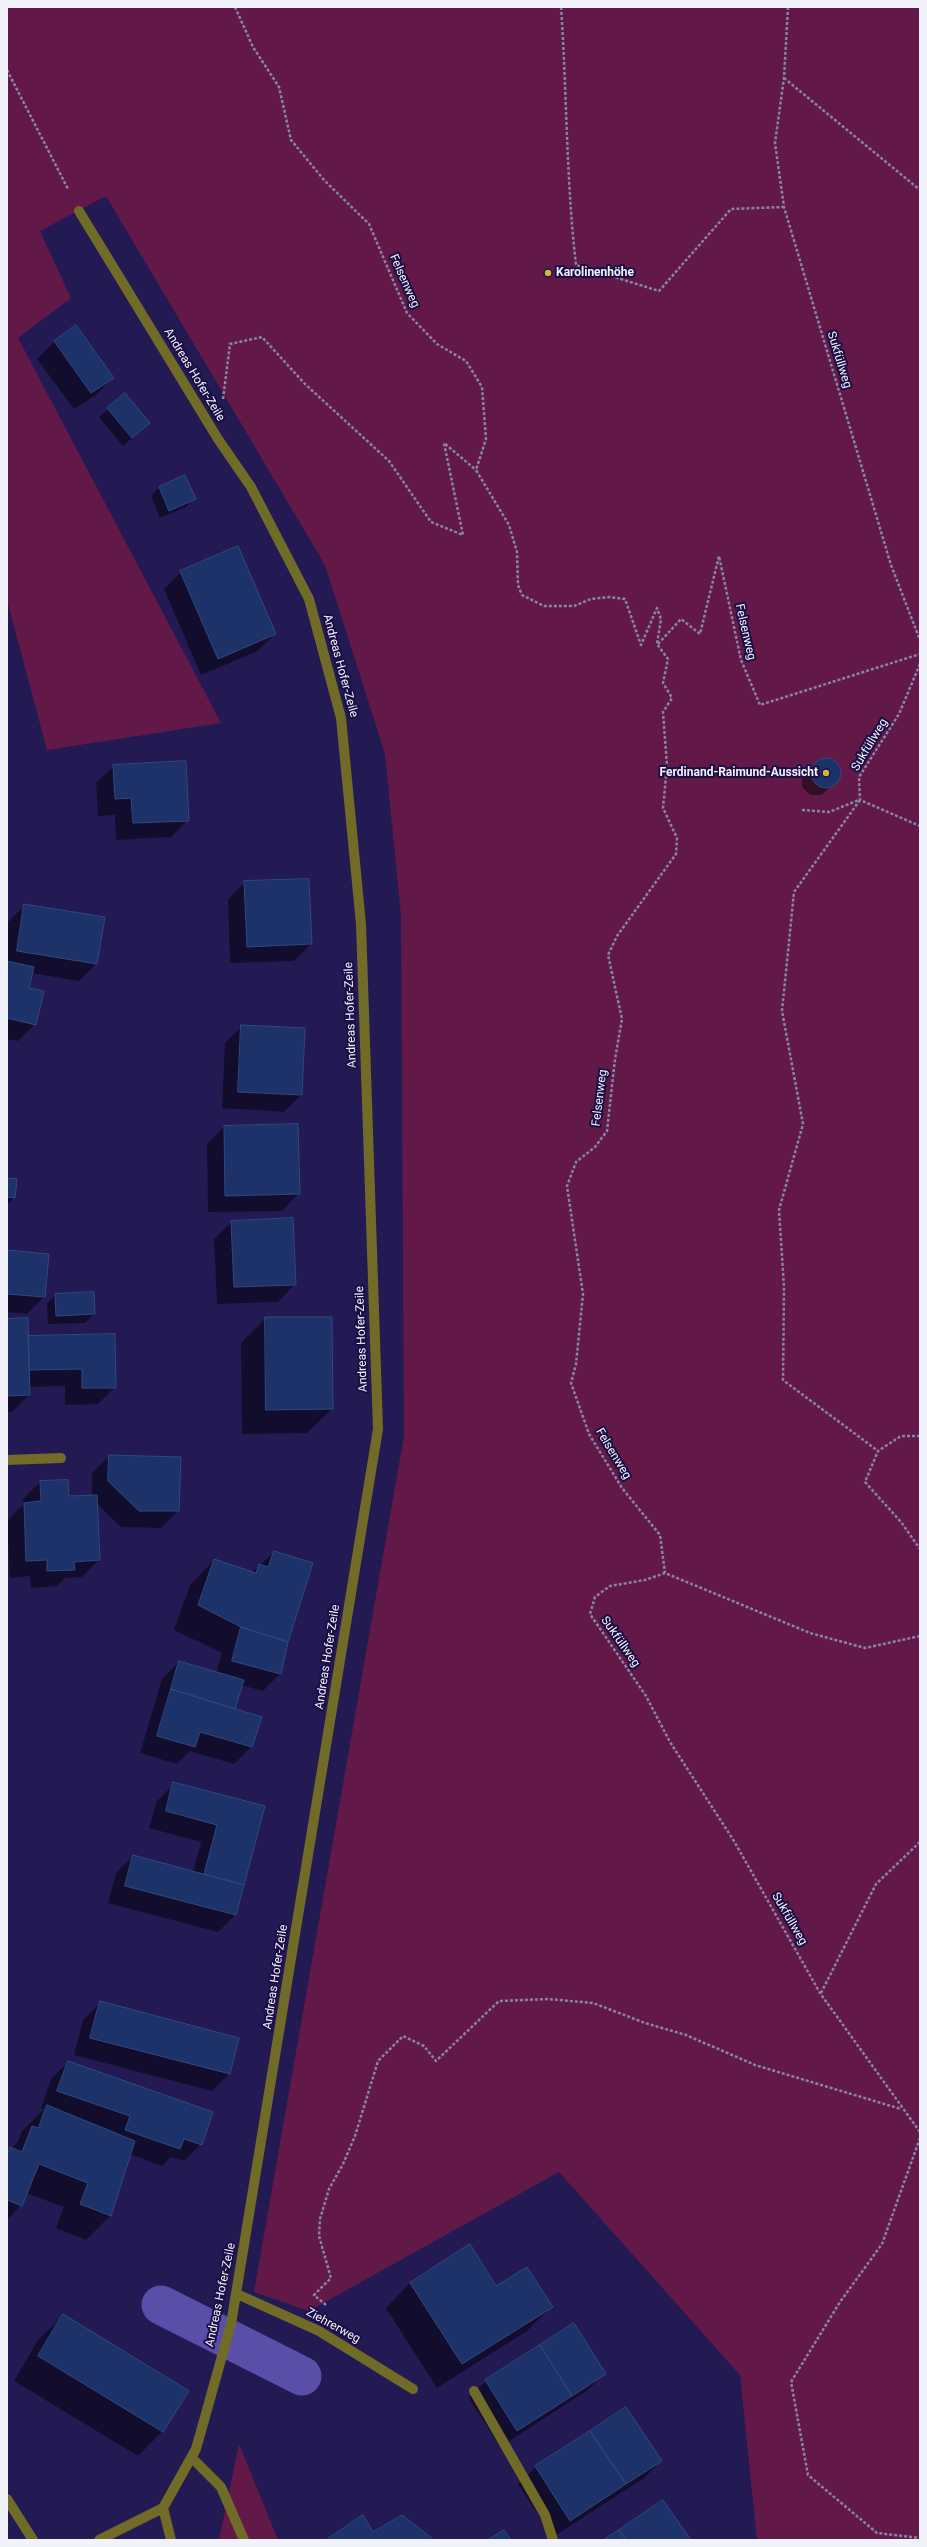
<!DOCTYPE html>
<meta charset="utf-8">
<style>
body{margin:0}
#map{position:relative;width:927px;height:2547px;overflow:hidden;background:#231a53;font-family:Roboto,sans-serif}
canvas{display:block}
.frame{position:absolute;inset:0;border:8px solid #f2f3fa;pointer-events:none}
</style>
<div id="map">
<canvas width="927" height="2547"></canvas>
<div class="frame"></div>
</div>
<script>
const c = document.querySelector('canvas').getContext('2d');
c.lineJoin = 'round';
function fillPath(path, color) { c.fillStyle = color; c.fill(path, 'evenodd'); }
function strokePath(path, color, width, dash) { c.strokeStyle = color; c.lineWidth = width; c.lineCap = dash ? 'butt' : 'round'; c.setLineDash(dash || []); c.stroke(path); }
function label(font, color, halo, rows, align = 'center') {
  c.font = font + ' Roboto,sans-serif'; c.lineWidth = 4; c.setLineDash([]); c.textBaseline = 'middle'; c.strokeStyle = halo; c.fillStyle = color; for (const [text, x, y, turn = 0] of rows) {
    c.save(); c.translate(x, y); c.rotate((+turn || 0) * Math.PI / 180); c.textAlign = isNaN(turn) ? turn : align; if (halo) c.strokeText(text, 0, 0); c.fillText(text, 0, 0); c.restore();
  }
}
fillPath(new Path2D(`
 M7,7h913v2533h-163l-17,-165 -181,-203 -250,139 -55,-19 150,-856 -3,-521 -16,-161 -60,-189 -219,-369 -66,35 31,67 -53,40 203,385 -174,27 -40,-150z
 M239,2444l39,96h-59z`), '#621948');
fillPath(new Path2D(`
 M76,326l37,52 -17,17 -22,14 -37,-50 17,-17z
 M108,409l41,14 -26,23 -24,-29z
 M159,487l35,12 -8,8 -26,11 -9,-22z
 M181,572l94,62 -17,17 -57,24 -37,-86z
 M820,759h12l8,8v11l-18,17h-12l-8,-8v-10z
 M114,766l74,54 -17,17 -55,3 -1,-25 -17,1 -2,-33z
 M245,882l66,62 -17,17 -64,2 -2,-64z
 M25,905l79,13 -8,46 -17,17 -48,-8 -3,16 7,35 -17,17 -11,-2v-113l1,-4z
 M242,1026l62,3 -3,66 -17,17 -62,-4 3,-65z
 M224,1127l75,66 -17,18 -74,1 -1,-68z
 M7,1179l7,19 -7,7z
 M232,1222l63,62 -17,18 -61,2 -3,-65z
 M7,1251l37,46 -17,17 -20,-2z
 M56,1294l38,20 -9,9 -37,1 -1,-21z
 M266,1318l66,91 -25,24 -65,1 -1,-91z
 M7,1320l20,17 88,50 -17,17 -33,1v-19l-37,1 1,8 -17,17h-5z
 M109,1456l69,55 -17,17 -40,-1 -25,-24 3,57 -17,17 -17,1 -8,8 -26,2 -1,-12 -20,2 -3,-57 17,-17 -1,-5 17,-17 28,16 24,-2v-23z
 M274,1552l13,89 -7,33 -17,17 -22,-6 -7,24 26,8 -9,30 -17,17 -44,-13 -13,13 -37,-11 22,-74 17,-17 37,11 6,-20 -48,-23 16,-45 24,-25 38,12z
 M174,1784l90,23 -29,108 -17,17 -110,-29 8,-30 17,-17 60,16 8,-30 -52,-14 8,-27z
 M100,2003l129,71 -17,17 -138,-36 9,-35z
 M68,2062l133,82 -17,17 -13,-4 -9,9 -32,-12 -20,62 -24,24 -30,-12 8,-21 -38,-14 -5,12 -14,15v-69l11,-9 4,-11 22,-22 -3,-1 10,-29z
 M410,2283l86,5 55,19 -24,24 -90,57 -51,-80z
 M63,2316l100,115 -25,25 -124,-75 24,-41z
 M573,2324l32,49 -17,17 -88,57 -31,-49 17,-17z
 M626,2408l35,53 -17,17 -91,59 -35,-53 18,-17z`), '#0007');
strokePath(new Path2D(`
 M161,2305l141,71`), '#594fa8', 39);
const building = new Path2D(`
 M76,325l38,53 -23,15 -37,-52z
 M125,393l25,30 -18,15 -25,-30z
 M185,475l11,24 -27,12 -10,-24z
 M238,546l38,88 -58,25 -38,-88z
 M811 773a15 15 0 1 1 30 0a15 15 0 1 1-30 0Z
 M186,761l3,60 -56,2 -2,-25 -16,1 -2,-34z
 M309,879l3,65 -65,3 -3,-66z
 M24,904l81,13 -8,47 -80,-13z
 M7,961l27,6 -5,21 15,3 -8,34 -29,-7z
 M241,1025l64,3 -3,67 -64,-3z
 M298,1124l2,70 -75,2 -1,-70z
 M7,1178l10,1 -2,19 -8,-1z
 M293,1218l3,67 -62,2 -3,-66z
 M7,1250l42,4 -4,43 -38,-3z
 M94,1292l1,22 -39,2 -1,-22z
 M265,1317h67l1,92 -67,1z
 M28,1318l2,77 -23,1v27v-104z
 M115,1334l1,54h-34v-19l-53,1 -1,-34z
 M109,1455l72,2 -2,54h-40l-31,-30z
 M68,1480l1,16 28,-1 3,65 -26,2 1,8 -28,1v-11l-21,1 -2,-58 17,-2 -1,-20z
 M274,1551l39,12 -25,79 -47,-15 -43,-22 16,-46 42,14 3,-9 9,3z
 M241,1627l47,15 -7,32 -49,-13z
 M179,1661l65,19 -9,29 -64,-20z
 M171,1689l91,28 -10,30 -52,-15 -5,15 -38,-11z
 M173,1782l92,24 -21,79 -40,-11 13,-49 -51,-14z
 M133,1855l111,30 -8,30 -111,-29z
 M100,2001l139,37 -9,36 -140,-36z
 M68,2061l145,51 -11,33 -18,-6 -4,10 -55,-19 5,-14 -73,-25z
 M47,2105l88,36 -24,75 -31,-12 8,-21 -49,-19 -17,42 -15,-6v-45l3,-8 12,5 10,-26 6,2z
 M470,2244l26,42 31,-19 26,40 -91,57 -52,-81z
 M63,2314l126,77 -26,41 -125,-76z
 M574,2323l32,51 -34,22 -32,-51z
 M540,2345l32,51 -55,35 -32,-51z
 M626,2407l36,54 -36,23 -36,-53z
 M590,2431l36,53 -56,37 -35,-55z
 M663,2500l28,40h-65l-7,-10z
 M363,2515l10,17 29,-17 32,25h-108z
 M504,2530l7,10h-23z
 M619,2530l7,10h-23z`);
fillPath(building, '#1c3268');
strokePath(building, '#304881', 1);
strokePath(new Path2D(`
 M235,7l18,40 26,40 12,53 33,40 45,44 38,89 30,31 29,17 16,26 4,52 -10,31 33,55 8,27 1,33 4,10 22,11h30l17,-7 18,-2 16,2 16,46 16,-37 4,11 -4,25 11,15 -5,24 9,15 -9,14 4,54 -4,42 14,30 -1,16 -59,82 -9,19 14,64 -7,40 -8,72 -12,16 -19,15 -9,24 16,108 -7,70 -5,19 18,51 33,54 38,47 5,38
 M561,7c6,86 5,172 15,258l83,26 72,-82 53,-2
 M788,7l-4,71 -9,65 9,64 107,358 29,75
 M7,70l61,119
 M784,78l136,112
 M223,399l7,-55 32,-7 43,47 84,77 42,61 32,13 -19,-92 32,27
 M658,644l23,-25 19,15 19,-78 22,104 19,45 160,-51
 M920,664l-21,50 -40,63 1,23 60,26
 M860,800l-66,92 -12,119 21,113 -24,86 5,77 -1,93 95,71
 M802,810l27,2 30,-12
 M920,1436h-19l-23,15 -13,31 36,40 19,27
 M920,1636l-55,12 -55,-15 -145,-60 -20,7 -35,6 -15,11 -5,17 56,82 24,46 64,99 86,152 100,139
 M821,1993l55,-109 44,-42
 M920,2138l-38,106 -42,58 -49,80 17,93 69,58 43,5
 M326,2305l-12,-10 17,-17 -12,-42 1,-17 9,-30 14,-25 12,-28 23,-75 25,-25 21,10 12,15 63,-60 49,-2 45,4 52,20 41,12 69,30 146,44`), '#8884a5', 2.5, [3, 2]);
strokePath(new Path2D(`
 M237,2294l82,37 94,58
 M474,2391l71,124 8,25
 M192,2458l29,29 23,53`), '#706b27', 10);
strokePath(new Path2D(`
 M79,211l139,228 33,48 58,112 32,119 20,206 17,505 -147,895 -35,125 -33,59 -64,32
 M7,1460l54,-2
 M7,2499l26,41
 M163,2508l8,32`), '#706b27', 10);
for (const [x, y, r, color] of [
 [548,273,4,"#c5bc3d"],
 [826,773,4,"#c5bc3d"]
]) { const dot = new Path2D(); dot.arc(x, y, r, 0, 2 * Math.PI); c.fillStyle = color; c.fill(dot); strokePath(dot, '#1b0e47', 1.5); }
label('bold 12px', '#f2f3fa', '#1b0e47', [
 ["Karolinenhöhe",556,273],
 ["Ferdinand-Raimund-Aussicht",818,773,"right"]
], 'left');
label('12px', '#f2f3fa', '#1b0e47', [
 ["Felsenweg",404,281,66],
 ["Sukfüllweg",839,360,73],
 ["Andreas Hofer-Zeile",194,375,59],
 ["Felsenweg",745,632,77],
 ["Andreas Hofer-Zeile",340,666,75],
 ["Sukfüllweg",870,745,-59],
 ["Andreas Hofer-Zeile",351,1015,-92],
 ["Felsenweg",600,1098,-83],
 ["Andreas Hofer-Zeile",362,1339,-92],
 ["Felsenweg",613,1454,59],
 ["Sukfüllweg",620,1642,55],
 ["Andreas Hofer-Zeile",328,1657,-81],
 ["Sukfüllweg",789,1919,60],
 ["Andreas Hofer-Zeile",276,1977,-81],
 ["Andreas Hofer-Zeile",221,2295,-78],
 ["Ziehrerweg",333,2326,29]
]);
</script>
